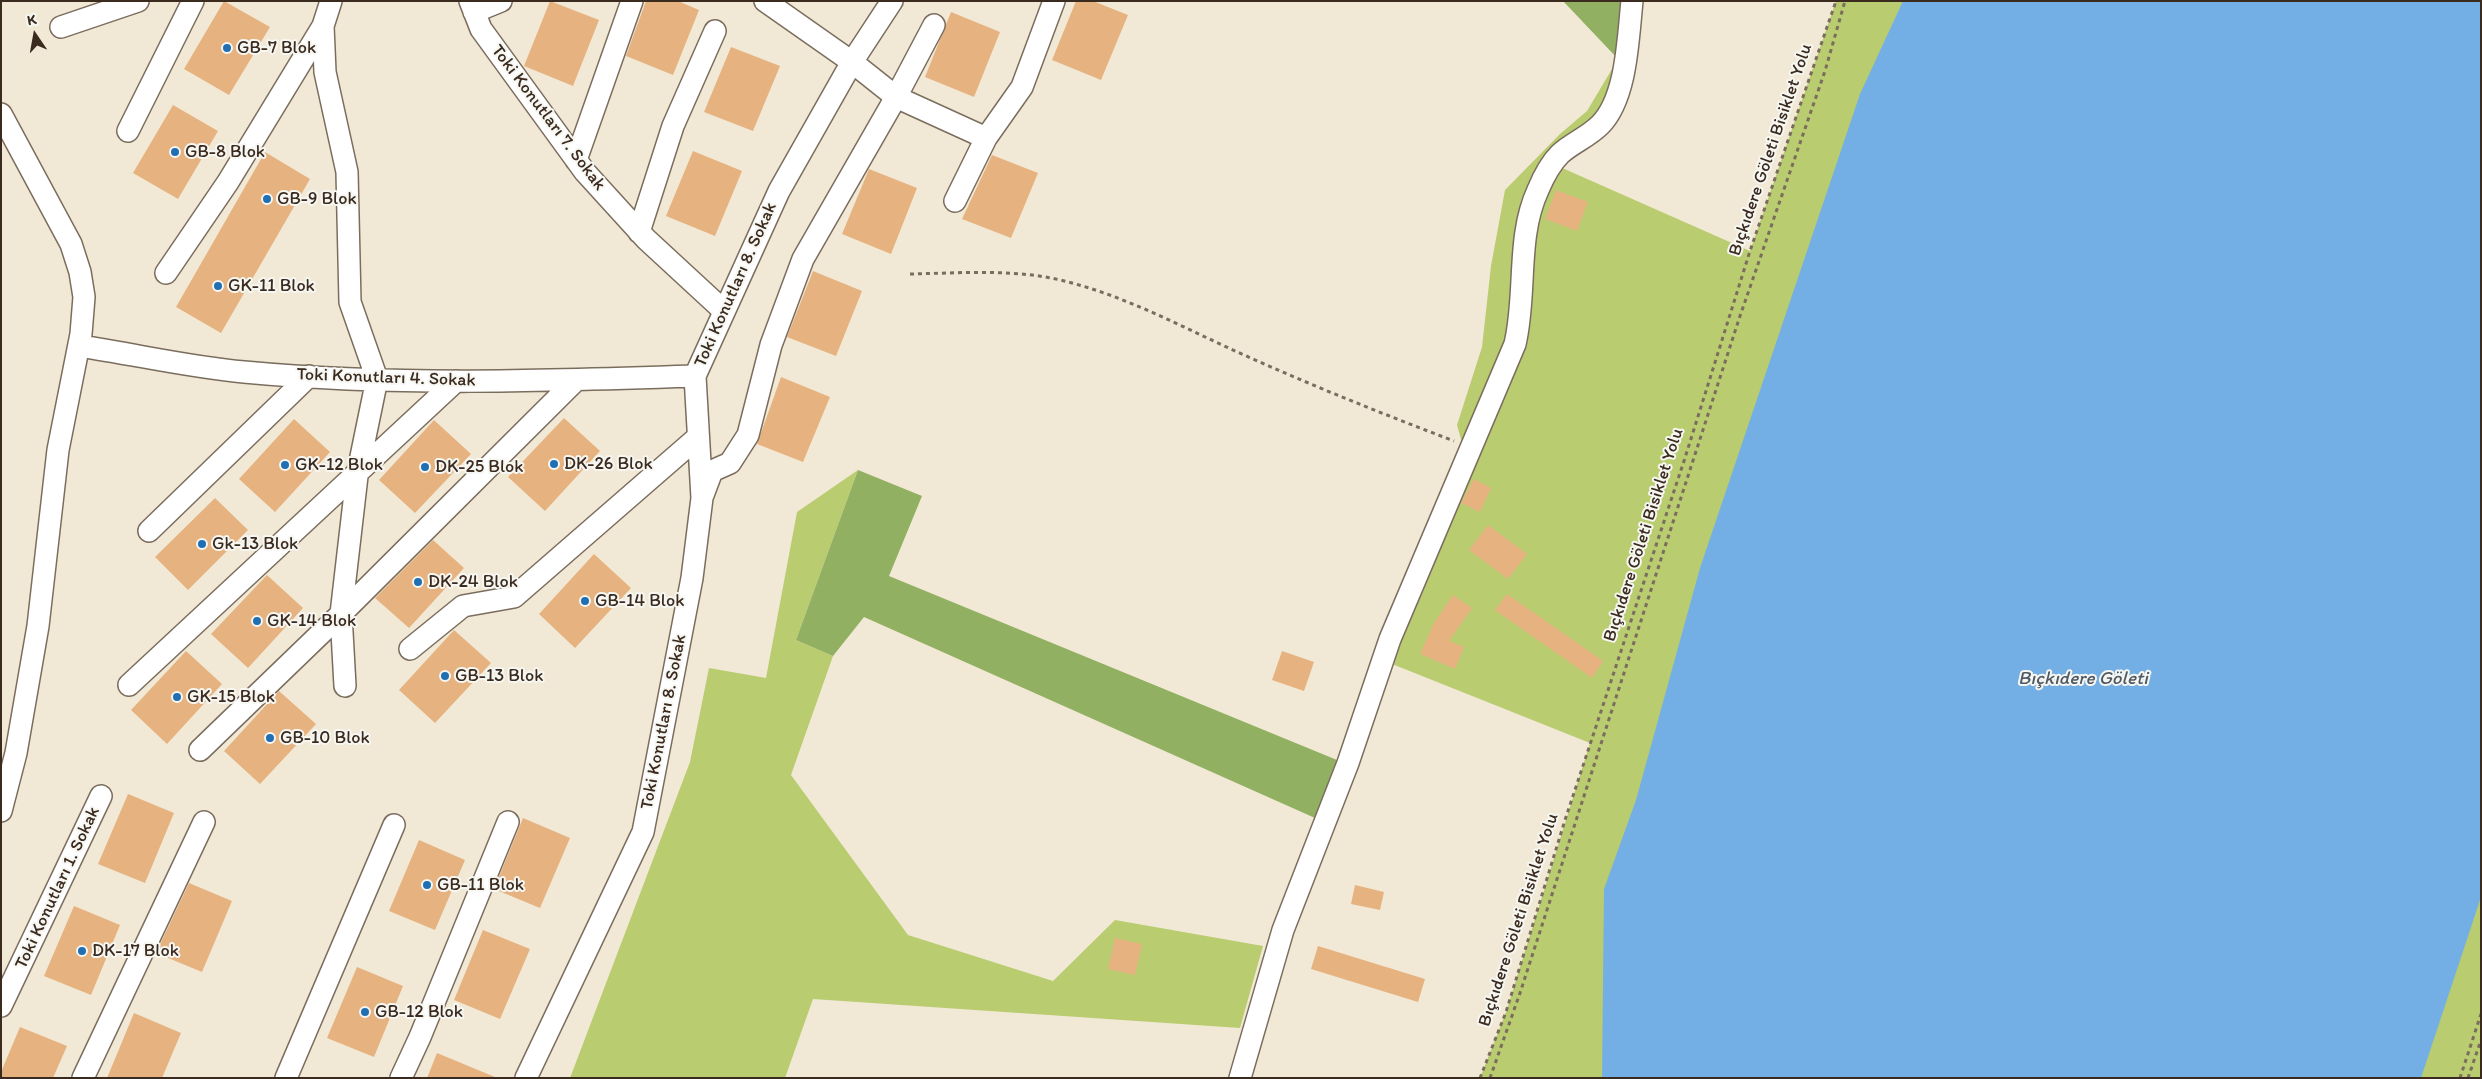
<!DOCTYPE html>
<meta charset="utf-8">
<style>
body{margin:0}
#map{position:relative;width:2482px;height:1079px;overflow:hidden;background:#f1e9d5;font-family:Itim,sans-serif}
canvas{display:block}
.frame{position:absolute;inset:0;border:2px solid #3b2a1e;pointer-events:none}
.north{position:absolute;left:10px;top:10px;width:50px;height:50px;-webkit-text-stroke:4px #f6f6f2;paint-order:stroke;rotate:348deg;font-size:14px;font-weight:700;line-height:20px;text-align:center;color:#3b2a1e}
.north::after{content:'';display:block;margin:auto;width:18px;height:22px;background:#3b2a1e;clip-path:polygon(50% 0,100% 100%,50% 72%,0 100%)}
</style>
<div id="map">
<canvas width="2482" height="1079"></canvas>
<div class="frame"></div>
<div class="north">K</div>
</div>
<script>
const c = document.querySelector('canvas').getContext('2d');
c.lineJoin = 'round';
function fillPath(path, color) { c.fillStyle = color; c.fill(path, 'evenodd'); }
function strokePath(path, color, width, dash) { c.strokeStyle = color; c.lineWidth = width; c.lineCap = dash ? 'butt' : 'round'; c.setLineDash(dash || []); c.stroke(path); }
function label(font, color, halo, rows, align = 'center') {
  c.font = font + ' Itim,sans-serif'; c.lineWidth = 4; c.setLineDash([]); c.textBaseline = 'middle'; c.strokeStyle = halo; c.fillStyle = color; for (const [text, x, y, turn = 0] of rows) {
    c.save(); c.translate(x, y); c.rotate((+turn || 0) * Math.PI / 180); c.textAlign = isNaN(turn) ? turn : align; if (halo) c.strokeText(text, 0, 0); c.fillText(text, 0, 0); c.restore();
  }
}
fillPath(new Path2D(`
 M1836,1h645v1077h-670l-208,-21 -1,21h-122l26,-66 84,-269 -198,-79 73,-191 68,-218 10,-52 17,-36 190,84z
 M1618,59l-7,34 -13,20 -48,44 -43,184 -45,102 -5,-18 25,-78 9,-81 14,-76 55,-56 27,-23z
 M858,470l-62,170 37,16 -42,119 117,160 145,46 62,-61 148,26 -23,82 -427,-29 -28,79h-215l120,-316 19,-94 57,10 31,-166z`), '#b9cc70');
fillPath(new Path2D(`
 M1563,1h61l-6,58z
 M858,470l64,26 -33,80 448,184 -22,58 -451,-201 -31,39 -37,-16z`), '#92b062');
fillPath(new Path2D(`
 M1903,1h578v896l-60,181h-819l2,-189 32,-89 64,-232 160,-474z`), '#73afe4');
fillPath(new Path2D(`
 M224,1l46,26 -41,68 -45,-26z
 M550,1l49,19 -26,66 -49,-20z
 M646,1h32l21,9 -26,65 -47,-19z
 M1076,1h17l35,14 -27,65 -49,-20z
 M951,12l49,20 -26,65 -49,-20z
 M731,47l49,19 -27,65 -49,-19z
 M173,105l45,26 -40,68 -45,-26z
 M693,151l49,20 -27,65 -49,-20z
 M265,152l45,27 -89,154 -45,-26z
 M992,155l46,18 -27,65 -49,-19z
 M869,169l48,19 -26,66 -49,-20z
 M1556,190l32,12 -11,29 -32,-12z
 M813,271l49,20 -26,65 -49,-19z
 M781,377l49,20 -27,65 -46,-18z
 M564,418l36,33 -55,60 -37,-34z
 M294,419l36,33 -55,60 -36,-33z
 M434,420l37,34 -56,59 -36,-33z
 M1474,479l17,9 -11,24 -19,-9z
 M215,498l33,32 -60,60 -33,-33z
 M1488,525l39,29 -19,25 -39,-29z
 M433,540l31,28 -55,60 -34,-30z
 M594,554l37,34 -56,60 -36,-34z
 M267,575l36,33 -55,60 -37,-34z
 M1507,594l96,67 -11,17 -97,-68z
 M1453,595l19,13 -23,33 15,6 -9,22 -35,-15 14,-31z
 M454,630l37,33 -56,60 -36,-33z
 M186,651l36,33 -55,60 -36,-34z
 M1282,651l32,11 -10,29 -32,-11z
 M279,691l37,33 -56,60 -36,-33z
 M128,794l46,19 -29,70 -47,-19z
 M523,818l47,20 -30,70 -46,-19z
 M419,840l46,20 -30,70 -46,-19z
 M189,883l43,18 -30,71 -46,-19z
 M1355,885l29,7 -4,18 -29,-6z
 M74,906l46,19 -29,70 -47,-19z
 M483,930l47,19 -30,70 -46,-19z
 M1115,938l27,6 -7,31 -27,-6z
 M1318,946l107,33 -7,23 -107,-33z
 M357,967l46,19 -29,71 -47,-19z
 M134,1013l47,20 -19,45h-55z
 M20,1027l47,19 -14,32h-52v-6z
 M437,1053l58,24v1h-68z`), '#e6b380');
const minor = new Path2D(`
 M331,1l-8,25 2,46 22,100 3,130 27,77 -20,97 -16,138 4,72
 M470,1l11,28 104,143 61,67 78,72
 M765,1l87,61 44,35 90,41
 M474,12l27,-11
 M61,27l77,-26
 M1,114l70,130 9,28 4,25 -3,37 -23,116 -20,176 -22,127 -15,58
 M128,131l65,-130
 M576,160l56,-159
 M955,201l31,-63 36,-51 32,-86
 M639,232l34,-106 42,-95
 M166,273l62,-91 95,-156
 M79,346c55,8 110,21 165,26 149,14 301,9 451,4
 M703,495l9,-24 18,-8 18,-28 23,-90 32,-86 93,-162 38,-72
 M149,531l160,-155
 M410,649l53,-43 51,-9 184,-160
 M129,685l327,-304
 M200,750l141,-136 235,-234
 M1,1006l100,-210
 M83,1078l121,-256
 M286,1078l108,-253
 M401,1078l19,-41 88,-215
 M526,1078l117,-246 49,-254 10,-80 -7,-122 84,-185 73,-129 40,-61
 M1240,1078l43,-148 65,-167 42,-124 125,-295c12,-50 1,-107 23,-154 5,-12 13,-27 22,-36 12,-11 28,-17 40,-29 27,-27 28,-87 32,-124`);
strokePath(minor, '#7b6d5e', 24);
strokePath(new Path2D(`
 M910,274c54,-1 110,-6 162,9 60,16 116,47 172,72 69,31 139,59 210,86
 M1480,1078l26,-66 59,-192 119,-359 66,-210 86,-250
 M1490,1078l30,-85 220,-677 85,-245 20,-70
 M2460,1078l21,-64
 M2468,1078l13,-38`), '#7b6d5e', 3, [4, 4]);
strokePath(minor, '#fff', 21);
for (const [x, y, r, color] of [
 [227,48,5,"#1f6fb2"],
 [175,152,5,"#1f6fb2"],
 [267,199,5,"#1f6fb2"],
 [218,286,5,"#1f6fb2"],
 [554,464,5,"#1f6fb2"],
 [285,465,5,"#1f6fb2"],
 [425,467,5,"#1f6fb2"],
 [202,544,5,"#1f6fb2"],
 [418,582,5,"#1f6fb2"],
 [585,601,5,"#1f6fb2"],
 [257,621,5,"#1f6fb2"],
 [445,676,5,"#1f6fb2"],
 [177,697,5,"#1f6fb2"],
 [270,738,5,"#1f6fb2"],
 [427,885,5,"#1f6fb2"],
 [82,951,5,"#1f6fb2"],
 [365,1012,5,"#1f6fb2"]
]) { const dot = new Path2D(); dot.arc(x, y, r, 0, 2 * Math.PI); c.fillStyle = color; c.fill(dot); strokePath(dot, '#f6f6f2', 2); }
label('18px', '#3b2a1e', '#f6f6f2', [
 ["GB-7 Blok",237,48],
 ["GB-8 Blok",185,152],
 ["GB-9 Blok",277,199],
 ["GK-11 Blok",228,286],
 ["DK-26 Blok",564,464],
 ["GK-12 Blok",295,465],
 ["DK-25 Blok",435,467],
 ["Gk-13 Blok",212,544],
 ["DK-24 Blok",428,582],
 ["GB-14 Blok",595,601],
 ["GK-14 Blok",267,621],
 ["GB-13 Blok",455,676],
 ["GK-15 Blok",187,697],
 ["GB-10 Blok",280,738],
 ["GB-11 Blok",437,885],
 ["DK-17 Blok",92,951],
 ["GB-12 Blok",375,1012]
], 'left');
label('18px', '#3b2a1e', '#f6f6f2', [
 ["Toki Konutları 7. Sokak",548,118,53],
 ["Bıçkıdere Göleti Bisiklet Yolu",1771,150,-71],
 ["Toki Konutları 8. Sokak",736,285,-66],
 ["Toki Konutları 4. Sokak",386,378,2],
 ["Bıçkıdere Göleti Bisiklet Yolu",1644,535,-72],
 ["Toki Konutları 8. Sokak",664,722,-79],
 ["Toki Konutları 1. Sokak",58,888,-65],
 ["Bıçkıdere Göleti Bisiklet Yolu",1519,920,-72]
]);
label('italic 19px', '#4f5963', '#f6f6f2', [
 ["Bıçkıdere Göleti",2083,679]
]);
</script>
